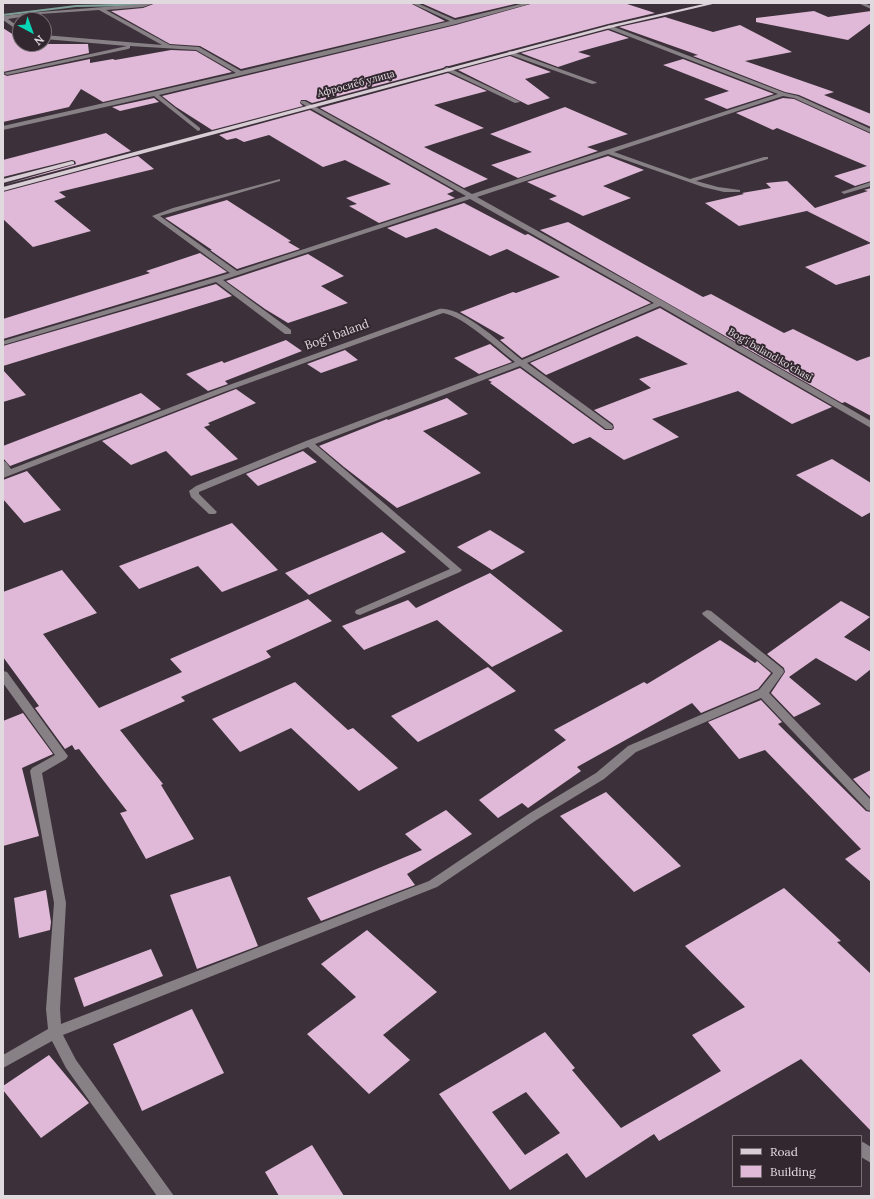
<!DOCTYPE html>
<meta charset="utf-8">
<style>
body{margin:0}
#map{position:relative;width:874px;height:1199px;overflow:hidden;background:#3c313a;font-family:Lora,serif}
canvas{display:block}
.frame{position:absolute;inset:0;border:4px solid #e0d9de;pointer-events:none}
.legend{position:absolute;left:732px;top:1135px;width:130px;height:52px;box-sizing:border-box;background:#32272f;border:1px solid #786e75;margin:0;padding:5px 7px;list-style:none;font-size:12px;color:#e0d9de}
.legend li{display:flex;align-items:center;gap:8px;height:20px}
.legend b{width:20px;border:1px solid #786e75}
.north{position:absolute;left:12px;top:12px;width:40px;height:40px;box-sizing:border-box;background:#32272f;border:1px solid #786e75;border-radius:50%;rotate:139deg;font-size:11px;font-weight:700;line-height:16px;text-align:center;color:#e0d9de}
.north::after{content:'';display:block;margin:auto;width:14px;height:18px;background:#07d5b6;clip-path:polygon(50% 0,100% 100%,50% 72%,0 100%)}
</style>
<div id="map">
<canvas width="874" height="1199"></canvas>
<div class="frame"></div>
<ul class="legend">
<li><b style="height:5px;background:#d8ccd5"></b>Road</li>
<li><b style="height:11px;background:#dfb9d7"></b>Building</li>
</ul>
<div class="north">N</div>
</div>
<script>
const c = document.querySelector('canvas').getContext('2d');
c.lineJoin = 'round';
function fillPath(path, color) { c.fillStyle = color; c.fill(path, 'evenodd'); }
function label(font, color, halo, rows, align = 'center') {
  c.font = font + ' Lora,serif'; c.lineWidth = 4; c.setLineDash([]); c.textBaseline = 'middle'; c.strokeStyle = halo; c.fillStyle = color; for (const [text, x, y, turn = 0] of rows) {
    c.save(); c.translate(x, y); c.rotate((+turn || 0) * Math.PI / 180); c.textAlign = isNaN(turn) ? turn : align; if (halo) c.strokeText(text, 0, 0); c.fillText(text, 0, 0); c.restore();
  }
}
fillPath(new Path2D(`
 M152,3l-14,3 -62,1 -73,9v-2l73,-9z`), '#7fa099');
fillPath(new Path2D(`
 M156,3h254l35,18 -204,48 -41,-23 -30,-2 -59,-33 32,-3z
 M421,3h98l-64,15z
 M534,3h90l31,10 -47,11 -159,42h-3l-3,2 -131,35 -6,-3h-5l-1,3 3,3 -91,24 -36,-23 -14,-11 294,-71z
 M814,11l14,6 43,-6v12l-23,17 -92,-18v-4z
 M665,17l48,15 27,-7 52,27 -47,9 89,31 -10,3 47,19v13l-72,-32 -14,-3 -92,-36 5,-1 -79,-28z
 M3,28l17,11v5h68l1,9 -86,19z
 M608,30l21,8 -51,14 13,4 -33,11 -37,-14z
 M171,50l25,1 36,21 -129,30 -22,-13 -12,18 -66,15v-48l4,2 83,-17v4l23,-4 2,1z
 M510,56l41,16 -26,7 25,19 -22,7 -70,-35z
 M683,59l91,35 -47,15 -23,-10 25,-8 -66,-26z
 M448,73l39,18 -53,14 50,23 -60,19 64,32 -24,9 -144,-80z
 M154,98l5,4 -39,9 -8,-4z
 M783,98l11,1 77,35v47l-16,5 -21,-10 33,-10 -90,-38 -4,2 -37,-17z
 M565,107l63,27 -41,13 11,4 -80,27 -27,-13 41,-13 -42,-18z
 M310,110l144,81 -7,3 8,4 -76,25 -30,-17 8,-2 -11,-6 45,-14 -46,-24 -22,7 -54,-32 -25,7 -8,-4 -9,2 -8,-5z
 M106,133l25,18 -128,34 73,-21 -1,-3 -3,-1 -69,17v-17z
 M138,156l16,13 -95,23 7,5 -12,4 37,30 -58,16 -30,-28v-27z
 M608,156l36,14 -41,16 28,12 -48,18 -34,-17 8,-3 -30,-14z
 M787,181l28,27 53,-17 -4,-1 7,-2v55l-64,-32 4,-1 -72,16 -34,-23 39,-9 -2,-1 29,-5 -5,-5z
 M227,200l64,41 -3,1 12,7 -63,20 -27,-19h2l-47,-32z
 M464,203l61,32 3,-1 123,69 -129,55 -22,-18 5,-2 -45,-26 53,-20 3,1 44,-16 -53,-28 -17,7 -54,-28 -30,10 -19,-10z
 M568,222l135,75 8,-3 73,39 9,-4 64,32 14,-5v60l-26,-14 -3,1 -302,-173z
 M871,243v32l-35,10 -31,-18z
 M200,253l27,19 -224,67v-20l147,-46 -4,-2z
 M308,254l36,22 -23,10 27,17 -60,20 -23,-14 -39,-28z
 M216,284l16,12 -229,70v-20z
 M660,308l172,99 -40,17 -54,-33 -86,28 27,18 -55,23 -34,-23 -17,7 -83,-61 2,-1 -4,-2 32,-12 85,62h7l2,-2 -1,-4 -19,-14 57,-22 -12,-9 49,-15 -51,-28 -91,39 -16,-12z
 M286,340l16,11 -77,30 3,3 -20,7 -22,-17 36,-13 2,2z
 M490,344l22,18 -33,12 -25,-16z
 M345,350l13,10 -37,13 -14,-9z
 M3,370l23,25 -23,7z
 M236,389l20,14 -48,20 2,2 -6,2 34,32 -47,17 -25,-25 -35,14 -29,-24z
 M141,393l20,16 -151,57 -7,-8v-12z
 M447,398l21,16 -45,17 58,42 -84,35 -53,-41 -25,-21 68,-27 1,1z
 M303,451l14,11 -59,24 -12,-12z
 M832,459l39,24v29l-9,5 -66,-42z
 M27,471l34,39 -37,13 -21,-24v-19z
 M232,523l46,47 -56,22 -24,-26 -59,23 -20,-23z
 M490,530l35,22 -33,18 -35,-23z
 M382,532l24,20 -97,43 -24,-22z
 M62,570l35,43 -54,21 56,74 83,-36 -12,-13 138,-60 24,22 -66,30 5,6 -90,40 4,4 -65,29 43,54 -2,1 33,54 -48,20 -26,-46 7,-2 -48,-62 -4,1 -3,-5 -7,4 -30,-41 4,-2 -36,-49v-65z
 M490,573l73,58 -71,36 -55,-47 -73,30 -22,-24 66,-26 8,8z
 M841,601l29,16 -26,20 27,15v17l-15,12 -40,-23 -27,19 32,27 -27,13 -23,-24 14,-21 -1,-4 -17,-14z
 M720,640l35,23 2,-2 14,12 -13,16 -57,24 -9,-10 -115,64 4,4 -53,37 -6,-5 -24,15 -19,-18 87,-60 -12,-10 90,-48 3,2z
 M488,667l28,24 -98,51 -27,-26z
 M295,682l53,48 5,-2 45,40 -39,23 -68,-63 -51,24 -28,-33z
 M761,700l21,22 -4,2 88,87 5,1v70l-26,-23 16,-10 -96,-99 -26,9 -31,-37z
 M23,713l30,41 -31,14 17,68 -36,10v-125z
 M871,770v28l-18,-19z
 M606,792l75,74 -47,26 -74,-76z
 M446,810l26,24 -65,40 8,11 -94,36 -14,-23 115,-48 -17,-16z
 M230,876l28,70 -61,23 -27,-74z
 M784,888l57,53 -4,1 34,32v157l-70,-72 -142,82 -5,-7 -68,44 -19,-25 -57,37 -71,-96 106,-62 30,36 -3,2 49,58 100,-57 -29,-36 53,-28 -60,-61zM526,1092l34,41 -35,22 -33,-43z
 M46,890l5,32 -1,8 -31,8 -5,-40z
 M367,930l70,62 -54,43 27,25 -41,34 -62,-60 49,-37 -35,-33z
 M151,949l12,27 -79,31 -10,-29z
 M192,1009l32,64 -82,38 -29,-67z
 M49,1055l40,48 -48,35 -38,-48v-4z
 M312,1145l32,51h-65l-14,-24z`), '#dfb9d7');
fillPath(new Path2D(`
 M155,3l-12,4 -37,3 64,35 29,2 42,24 209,-50 -39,-18h6l38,17 70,-17h8l-77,21 -297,71 41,33v2l-2,1 -44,-35 -151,34v-4l233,-53 -40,-23 -66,-4v2l-2,1 -121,26 -3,-2 123,-27 -83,-7v-4l118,10 -63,-35 -59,4 -32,5 12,9v4l-17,-12v-4l37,-4z
 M858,3h6l7,3v3z
 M609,25l176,68 13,3 73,33v4l-77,-35 -11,-2 -169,56 76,27 74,-22h4v2l-72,22 22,6 22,3v2h-16l-21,-5 -95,-33 -131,43 186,104 208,120v7l-211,-122 -133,57 85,62 1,2 -1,2h-6l-86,-63 -205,78 147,126 -2,2 -100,43 -4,-1 -1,-2 1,-2 94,-41 -142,-122 -109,45v2l18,18 -2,2h-6l-18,-17 -2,-6 7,-5 110,-45 209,-79c-17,-13 -52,-46 -72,-49l-219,79 -221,86v-17l3,1 5,7 207,-80 221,-80c22,-4 65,37 83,51l132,-57 -184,-104 -247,81 68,50v4h-6l-69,-52 -213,63v-4l227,-68 -78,-57 21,-8 107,-29v2l-120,35 77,55 229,-75 -165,-93v-2h4l167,93 306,-100 -171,-66v-2z
 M510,51l86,31 1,1 -5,1 -84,-30v-2z
 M447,67l72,34 1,1 -5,1 -70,-33 -1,-1z
 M871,182v4l-27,8 -3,-2z
 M707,610l4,1 72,58 1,3 -15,21 102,107v11l-4,-1 -106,-112 -125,54 -32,27 -66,40 -101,68 -374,148 13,25 98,136h-17l-91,-128 -14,-27 -49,27v-13l45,-26 -2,-20 8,-106 -24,-132 2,-3 23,-13 -52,-72v-12l4,1 61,84 -2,3 -24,14 24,130 -6,106 1,15 368,-143 101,-68 66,-40 32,-27 131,-56 14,-17 -70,-58 -1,-2z
 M863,1142l8,5v16l-10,-6v-14z`), '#878185');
fillPath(new Path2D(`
 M708,3h9l-107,25 -607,163v-4l604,-161z
 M72,161l2,1v2l-71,19v-4z`), '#d8ccd5');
label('10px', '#e0d9de', '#32272f', [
 ["Афросиёб улица",356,84,-15],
 ["Bog'i baland ko'chasi",770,355,30]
]);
label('12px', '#e0d9de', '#32272f', [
 ["Bog'i baland",337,335,-20]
]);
</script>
